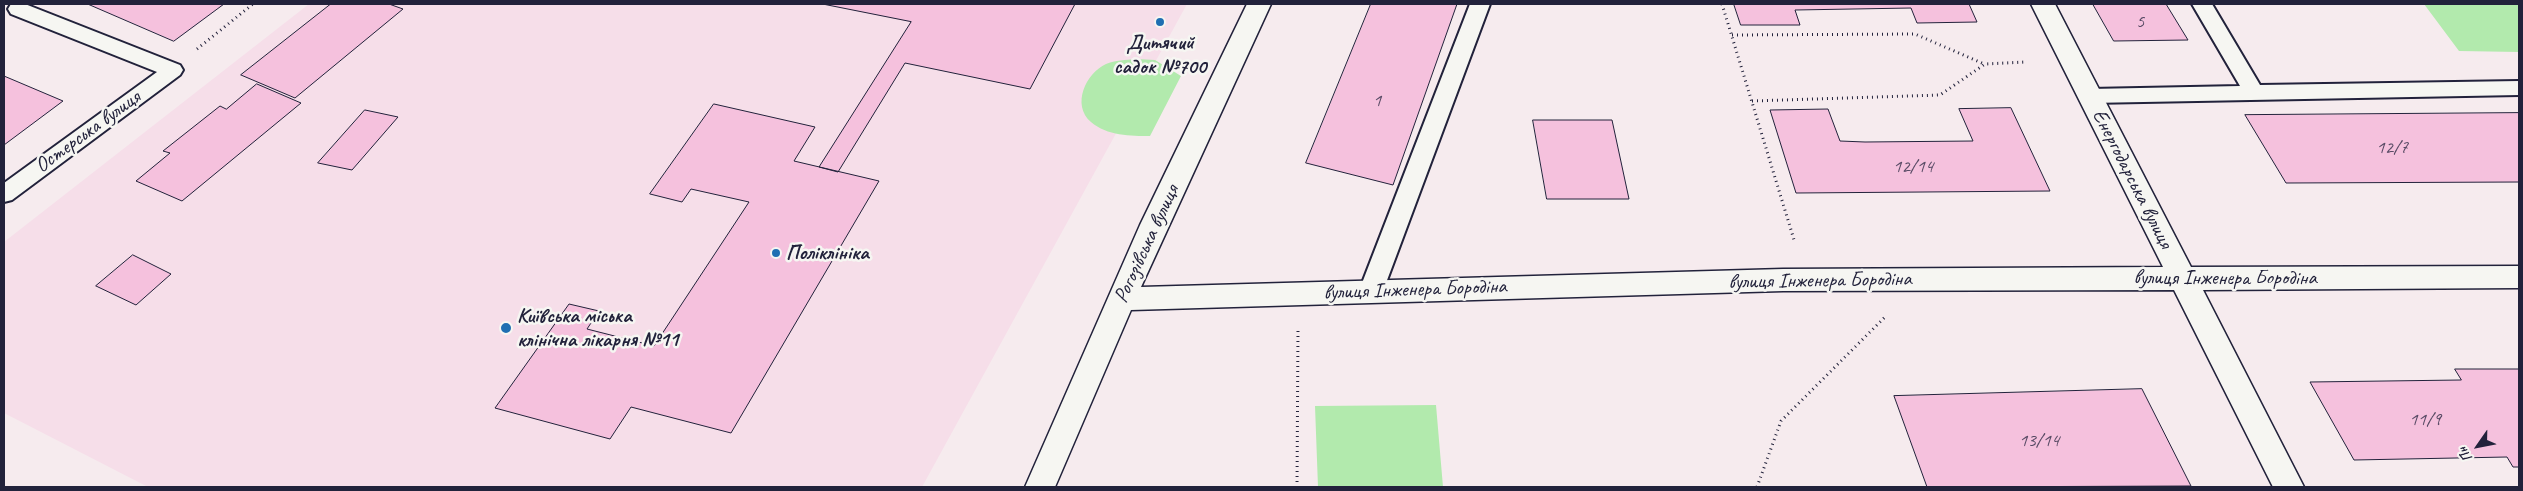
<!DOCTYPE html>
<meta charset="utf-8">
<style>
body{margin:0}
#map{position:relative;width:2523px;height:491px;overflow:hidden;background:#f6ebee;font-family:Caveat,sans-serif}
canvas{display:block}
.frame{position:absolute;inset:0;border:5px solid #22223b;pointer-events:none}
.north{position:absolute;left:2453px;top:421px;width:50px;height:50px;-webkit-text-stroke:4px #f6f6f2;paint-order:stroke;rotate:237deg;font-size:14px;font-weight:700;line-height:20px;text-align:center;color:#22223b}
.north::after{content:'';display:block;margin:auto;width:18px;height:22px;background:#22223b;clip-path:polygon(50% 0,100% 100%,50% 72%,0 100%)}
</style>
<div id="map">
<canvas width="2523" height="491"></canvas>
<div class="frame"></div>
<div class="north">Пн</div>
</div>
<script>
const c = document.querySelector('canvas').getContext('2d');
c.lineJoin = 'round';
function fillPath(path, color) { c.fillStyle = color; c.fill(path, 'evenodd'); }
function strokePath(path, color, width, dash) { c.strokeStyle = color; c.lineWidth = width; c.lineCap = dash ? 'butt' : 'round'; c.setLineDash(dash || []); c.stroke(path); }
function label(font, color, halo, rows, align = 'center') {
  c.font = font + ' Caveat,sans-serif'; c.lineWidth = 5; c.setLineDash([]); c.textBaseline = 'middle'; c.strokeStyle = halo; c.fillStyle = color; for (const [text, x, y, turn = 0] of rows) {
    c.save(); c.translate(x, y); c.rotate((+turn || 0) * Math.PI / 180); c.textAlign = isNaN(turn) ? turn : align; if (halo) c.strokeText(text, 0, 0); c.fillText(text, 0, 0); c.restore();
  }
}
fillPath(new Path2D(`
 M309,4h878l-265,483h-774l-144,-74v-171z`), '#f6dee9');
fillPath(new Path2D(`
 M2424,4h95v48l-60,-1z
 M1136,59l19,1 26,16 -31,60c-19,0 -43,0 -59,-14 -20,-17 -5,-49 15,-58 9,-4 20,-4 30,-5z
 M1436,405l7,82h-125l-3,-81z`), '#b2eaad');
const building = new Path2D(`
 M88,4h136l-50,37z
 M331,4h58l14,5 -108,89 -54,-23z
 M823,4h252l-45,85 -125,-26 -67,109 -19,-5 92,-145z
 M1371,4h86l-64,181 -87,-22z
 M1734,4h235l8,18 -60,1 -6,-15 -116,2 5,15h-59z
 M2093,4h73l22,36 -74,1z
 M4,76l59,25 -59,44z
 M257,84l44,19 -119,98 -46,-20 34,-28 -7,-2 57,-45 6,3z
 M714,104l101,23 -21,34 85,20 -148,252 -100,-26 -21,32 -115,-31 74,-104 30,7 -12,18 67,17 95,-144 -58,-13 -9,13 -32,-8z
 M2011,108l39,83 -254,2 -26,-83 58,-1 12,32 25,1 108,-1 -14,-32z
 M365,110l33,7 -46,53 -34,-7z
 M2519,113v69l-233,1 -41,-68z
 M1533,120h79l17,79h-82z
 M133,255l38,19 -35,31 -40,-19z
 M2455,369h64v98h-6l-6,-10 -153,3 -44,-78 151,-2z
 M2142,389l49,97 -264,1 -33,-91z`);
fillPath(building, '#f5c1dd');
strokePath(building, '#22223b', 1);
const lane = new Path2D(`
 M11,4h14l155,61 3,5 -3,5 -168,125 -8,2v-19l153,-111 -146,-58 -3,-5z
 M1470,4h20l-107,287 -4,7 -8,2 -8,-2 -4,-7z
 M2192,4h20l48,81 259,-4v14l-429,8 -7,-2 -3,-5 3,-5 7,-2 150,-3z`);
const street = new Path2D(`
 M1247,4h24l-130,283 642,-18 380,-2 -132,-263h24l136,263 328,-1v22l-316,2 101,197h-31l-99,-197 -391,1 -652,19 -76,177h-30l115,-262z`);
strokePath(lane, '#22223b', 4);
strokePath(street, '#22223b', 3);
strokePath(new Path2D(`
 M1722,4l73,239
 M1732,35l183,-1 69,30
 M197,49l56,-45
 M1752,101l188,-6 45,-31 40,-2
 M1297,487l1,-157
 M1757,487l24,-66 105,-105`), '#22223b', 3, [1, 4]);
fillPath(lane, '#f6f6f2');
fillPath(street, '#f6f6f2');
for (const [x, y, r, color] of [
 [1160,22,5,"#1f6fb2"],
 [776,253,5,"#1f6fb2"],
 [506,328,6,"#1f6fb2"]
]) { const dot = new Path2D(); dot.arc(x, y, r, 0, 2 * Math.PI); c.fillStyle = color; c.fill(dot); strokePath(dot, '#f6f6f2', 2); }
label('19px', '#574a64', null, [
 ["5",2140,22],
 ["1",1377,101],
 ["12/7",2392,148],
 ["12/14",1913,167],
 ["11/9",2425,420],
 ["13/14",2039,441]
]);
label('bold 21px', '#22223b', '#f6f6f2', [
 ["Дитячий",1160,43,"center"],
 ["садок №700",1160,67,"center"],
 ["Поліклініка",786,253],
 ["Київська міська",517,316],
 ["клінічна лікарня №11",517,340]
], 'left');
label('21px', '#22223b', '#f6f6f2', [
 ["Остерська вулиця",88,132,-36],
 ["Енергодарська вулиця",2132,179,63],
 ["Рогозівська вулиця",1147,244,-65],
 ["вулиця Інженера Бородіна",2225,278],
 ["вулиця Інженера Бородіна",1820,281,-1],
 ["вулиця Інженера Бородіна",1415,290,-2]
]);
</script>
